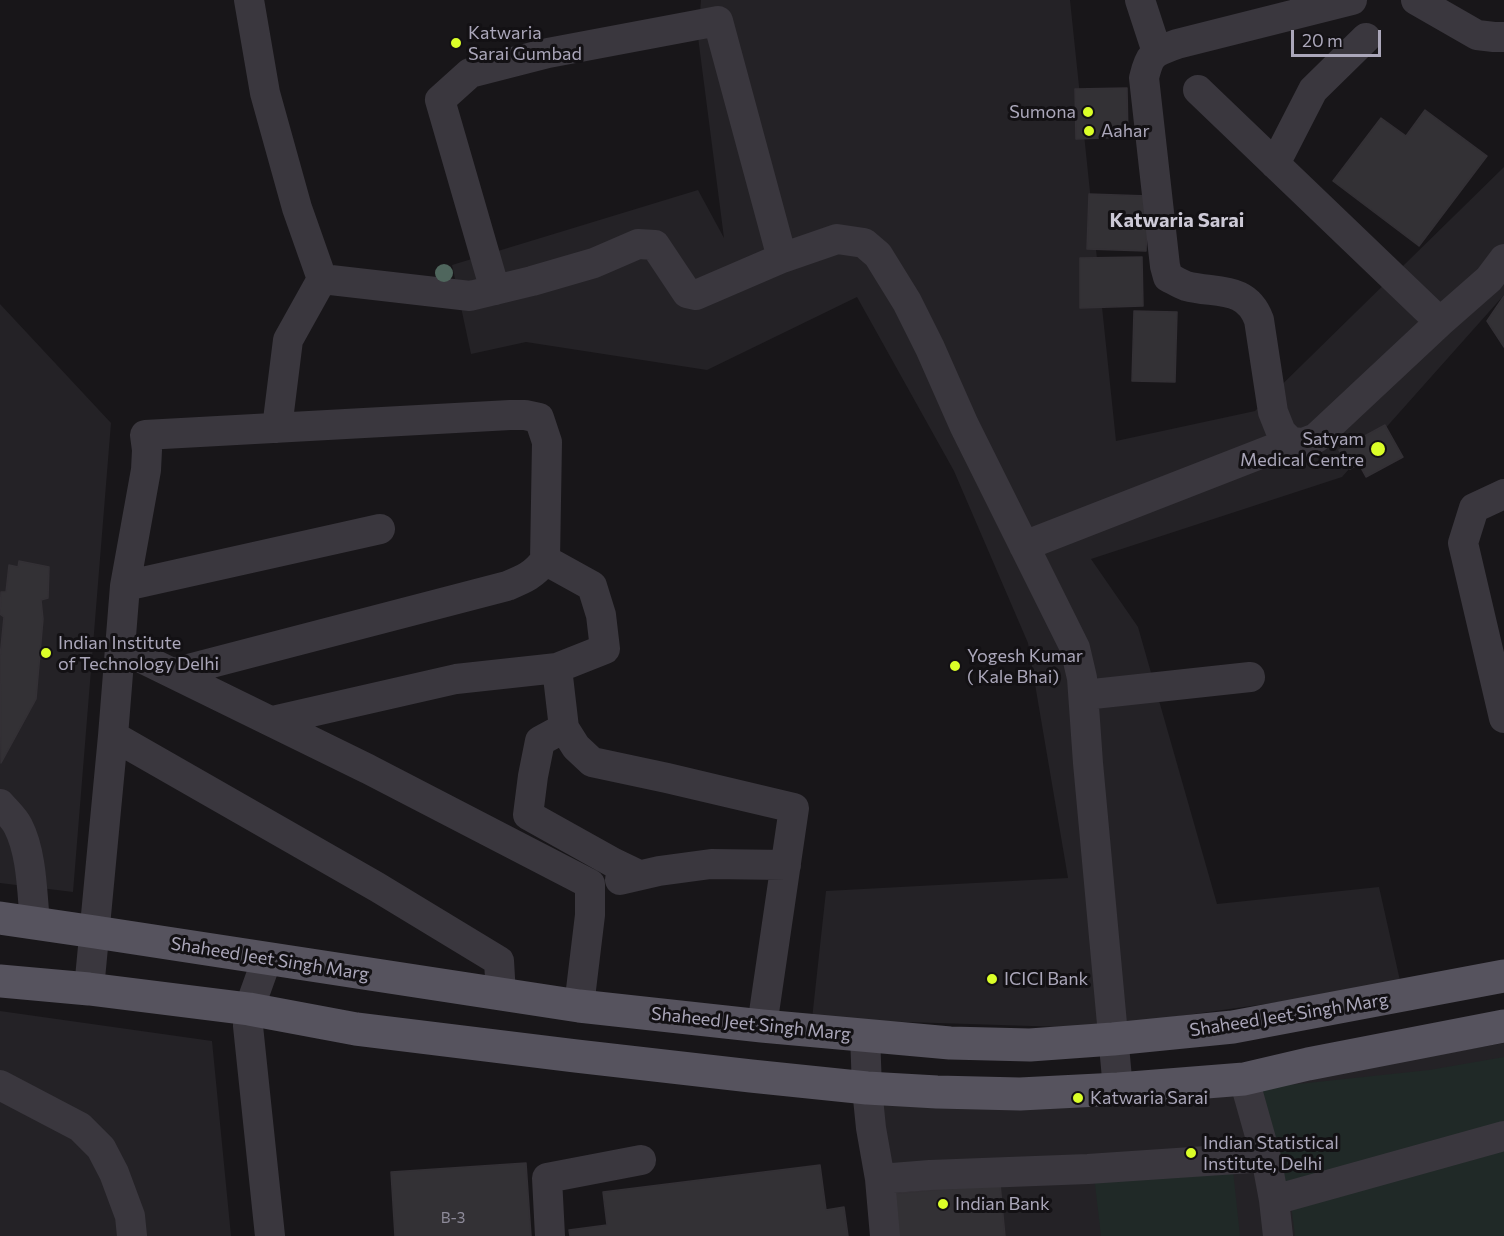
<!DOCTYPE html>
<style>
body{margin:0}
#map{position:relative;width:1504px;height:1236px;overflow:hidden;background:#181619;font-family:Commissioner,sans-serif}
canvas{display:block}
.scale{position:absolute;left:1291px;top:30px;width:90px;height:27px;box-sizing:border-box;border:3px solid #aba7ba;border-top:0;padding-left:8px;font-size:18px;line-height:21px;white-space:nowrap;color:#aba7ba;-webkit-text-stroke:4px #131114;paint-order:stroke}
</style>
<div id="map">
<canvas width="1504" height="1236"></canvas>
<div class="scale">20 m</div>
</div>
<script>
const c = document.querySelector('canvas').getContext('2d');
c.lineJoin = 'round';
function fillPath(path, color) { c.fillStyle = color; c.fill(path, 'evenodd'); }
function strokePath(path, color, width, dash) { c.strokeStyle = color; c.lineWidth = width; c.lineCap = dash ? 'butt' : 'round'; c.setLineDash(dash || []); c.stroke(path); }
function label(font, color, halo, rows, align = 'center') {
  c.font = font + ' Commissioner,sans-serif'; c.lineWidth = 6; c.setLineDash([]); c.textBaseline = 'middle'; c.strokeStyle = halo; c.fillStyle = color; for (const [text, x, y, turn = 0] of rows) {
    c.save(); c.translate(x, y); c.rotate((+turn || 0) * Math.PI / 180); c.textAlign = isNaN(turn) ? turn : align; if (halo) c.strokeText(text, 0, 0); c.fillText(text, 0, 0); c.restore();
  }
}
fillPath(new Path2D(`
 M701,0h369l46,441 139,-30 249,-244v128l-162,182 -251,82 47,68 79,277 162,-17 22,98 -307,43 -282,-9 14,-128 242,-13 -40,-235 -74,-172 -97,-174 -150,73 -181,-28 -55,12 -19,-89 246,-75 26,48 -26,-201z
 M0,304l111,119 -38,469 -73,-9z
 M0,1011l212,30 19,195h-231z
 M1504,1043v193h-618l-17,-145 512,-26z`), '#242226');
fillPath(new Path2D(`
 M1504,1057v69l-223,61 -30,-98 178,-19z
 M1504,1151v85h-209l-4,-31z
 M1233,1170l7,66h-139l-7,-60z`), '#202927');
const building = new Path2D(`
 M1127,88l1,49 -52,2 -1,-50z
 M1425,110l62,46 -68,90 -86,-65 48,-63 25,18z
 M1089,194l59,2 -2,55 -59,-2z
 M1142,257l1,49 -63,2v-50z
 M1504,296v51l-17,-26z
 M1134,311l43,1 -2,70 -43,-1z
 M1385,425l18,32 -37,20 -7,-13 -9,5 -11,-19z
 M19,561l30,6 -1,31 -7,2 2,19 -7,80 -35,64 -1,-106 4,-40 -4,-3 1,-22h5l3,-27 9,2z
 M526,1163l5,73h-136l-4,-64z
 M820,1165l6,45 18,-3 4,29h-278l-1,-6 38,-5 -4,-33z
 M1000,1184l5,52h-113l-3,-42z`);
fillPath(building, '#333135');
strokePath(building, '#333035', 1.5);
strokePath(new Path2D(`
 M249,0l16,93 32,115 25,71
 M1140,0l17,52
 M1352,0l-175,44c-23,9 -27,8 -33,34l21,188 3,11c6,3 12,7 18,9 30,8 60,-1 73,34l14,92 8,20 10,10 12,1 13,-5 124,-116 49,-43 15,-20
 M1416,0l61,35 17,2h10
 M1198,90l242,232
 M1275,164l38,-74 53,-52
 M495,290l-55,-190 30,-27 78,-20 170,-32 64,237
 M277,428l11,-88 34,-61 148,17 62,-15 62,-18 44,-19 17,1 32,48 9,2 86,-37 55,-19 27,4 14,12 29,47 23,46 34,77 111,223 7,30 6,85 30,326
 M1504,494l-30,14 -11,35 41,175
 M1024,546l267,-104
 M545,560l47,26 9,29 4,34 -48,19 7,60 12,19 16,15 75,16 127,30 -32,218
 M125,586l255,-57
 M121,648l247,121 222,115v31l-11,91
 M1084,695l166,-18
 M272,721l184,-42 101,-11
 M564,728l-24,13 -7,35 -5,39 86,48 25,12
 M113,736l264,151 122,74 2,34
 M0,804c6,7 14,14 18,22 14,27 14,67 17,97
 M620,880l39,-9 52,-7 75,1
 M267,959l-18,50 -1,17 22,210
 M89,989l24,-253 12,-150 21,-116 1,-20 -2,-15 365,-20h15l14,3 8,24 -2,118c-11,15 -21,19 -38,26l-334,87
 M865,1035l2,53 4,40 9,51 5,57
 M1244,1079l22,78 8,43 4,36
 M0,1085l80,42 21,21 13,25 16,43 2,20
 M880,1179l50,-4 158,-6 178,-12
 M1274,1200l230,-64
 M550,1236l-3,-58 94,-18`), '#3a373e', 30);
strokePath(new Path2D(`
 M0,918l95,14 484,74 183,20 188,17 80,2 83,-6 120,-12 271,-51
 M0,981l89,8 160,20 107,20 220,27 175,20 116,12 70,4 83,2 98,-5 126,-10 64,-15 196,-38`), '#56535e', 33);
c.fillStyle = '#4f665d';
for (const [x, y] of [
 [444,273]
]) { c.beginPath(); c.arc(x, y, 9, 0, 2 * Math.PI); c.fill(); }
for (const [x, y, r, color] of [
 [456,43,6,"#dbff28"],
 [1088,112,6,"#dbff28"],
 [1089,131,6,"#dbff28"],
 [1378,449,8,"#dbff28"],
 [46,653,6,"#dbff28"],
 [955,666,6,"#dbff28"],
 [992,979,6,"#dbff28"],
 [1078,1098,6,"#dbff28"],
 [1191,1153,6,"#dbff28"],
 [943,1204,6,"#dbff28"]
]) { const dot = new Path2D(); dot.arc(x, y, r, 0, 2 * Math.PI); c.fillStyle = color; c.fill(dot); strokePath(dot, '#131114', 2); }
label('15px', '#8d8a99', null, [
 ["B-3",453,1218]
]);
label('18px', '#aba7ba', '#131114', [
 ["Katwaria",468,33],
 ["Sarai Gumbad",468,54],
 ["Sumona",1076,112,"right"],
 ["Aahar",1101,131],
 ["Satyam",1364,439,"right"],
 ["Medical Centre",1364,460,"right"],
 ["Indian Institute",58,643],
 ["of Technology Delhi",58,664],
 ["Yogesh Kumar",967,656],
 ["( Kale Bhai)",967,677],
 ["ICICI Bank",1004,979],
 ["Katwaria Sarai",1090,1098],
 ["Indian Statistical",1203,1143],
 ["Institute, Delhi",1203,1164],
 ["Indian Bank",955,1204]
], 'left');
label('18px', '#aba7ba', '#131114', [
 ["Shaheed Jeet Singh Marg",270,959,9],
 ["Shaheed Jeet Singh Marg",1289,1015,-9],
 ["Shaheed Jeet Singh Marg",751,1024,6]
]);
label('bold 20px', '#ccc9d6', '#131114', [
 ["Katwaria Sarai",1177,220]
]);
</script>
